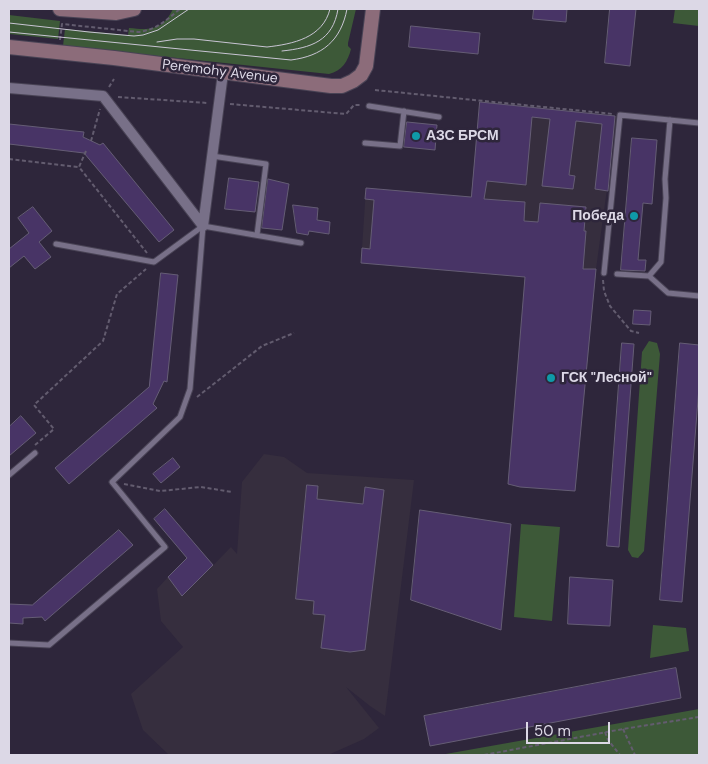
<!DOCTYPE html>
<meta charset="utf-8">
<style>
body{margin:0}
#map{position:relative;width:708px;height:764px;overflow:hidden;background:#2e263b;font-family:"DM Sans",sans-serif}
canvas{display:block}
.frame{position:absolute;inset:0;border:10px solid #dcd8e6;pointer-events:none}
.scale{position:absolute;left:526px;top:722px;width:84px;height:22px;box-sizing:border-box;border:2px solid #dcd8e6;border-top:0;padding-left:6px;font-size:15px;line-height:18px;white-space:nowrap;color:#dcd8e6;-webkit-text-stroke:4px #2e263b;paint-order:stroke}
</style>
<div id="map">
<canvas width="708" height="764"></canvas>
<div class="frame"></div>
<div class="scale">50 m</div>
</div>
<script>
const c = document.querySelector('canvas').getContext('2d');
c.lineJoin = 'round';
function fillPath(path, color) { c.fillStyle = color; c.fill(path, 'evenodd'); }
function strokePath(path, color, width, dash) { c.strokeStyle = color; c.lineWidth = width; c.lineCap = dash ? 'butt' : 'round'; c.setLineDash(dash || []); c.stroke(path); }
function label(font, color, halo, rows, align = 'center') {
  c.font = font + ' "DM Sans",sans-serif'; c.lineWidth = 5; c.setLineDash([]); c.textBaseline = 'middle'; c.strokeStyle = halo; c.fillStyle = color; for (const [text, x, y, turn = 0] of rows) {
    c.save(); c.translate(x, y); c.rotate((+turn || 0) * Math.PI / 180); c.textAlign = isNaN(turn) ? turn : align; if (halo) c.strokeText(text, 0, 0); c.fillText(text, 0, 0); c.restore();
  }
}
fillPath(new Path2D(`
 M480,102l137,14 -21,153 -21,222 -56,-4 -11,-3 17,-207 -164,-14 5,-75 105,9z
 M264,454l20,3 23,16 107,7 -29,236 -15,-10 -24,-19 33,41 -15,11 -36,16h-159l-26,-25 -12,-36 52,-47 -22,-26 -4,-32 11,-12 15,19 48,-49 6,7 5,-72z`), '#362e3e');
fillPath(new Path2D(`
 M173,9h183l-8,34v3l3,3c-3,12 -9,22 -22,25l-266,-28 2,-17 63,6 1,-7c21,2 33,3 44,-19z
 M675,9h24v17l-26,-3z
 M9,15l51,6 -2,18 -49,-5z
 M649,341l8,2 3,11 -16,197 -6,7 -6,-1 -4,-7 14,-198z
 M521,524l39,3 -8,94 -38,-4z
 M653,625l33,3 3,23 -39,7z
 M699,709v46h-259z`), '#3d5938');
const building = new Path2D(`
 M534,9h33l-1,13 -33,-3z
 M610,9h26l-6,57 -25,-3z
 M411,26l69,7 -2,21 -69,-7z
 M480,102l135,14 -7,75 -13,-2 7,-65 -26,-3 -7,54 6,1 -2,13 -31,-3 8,-67 -18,-2 -6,68 -39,-4 -3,18 41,3 -1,19 14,1 2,-19 46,4 -2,24h2l-3,38h13l-21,222 -55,-4 -12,-3 17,-207 -164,-14 1,-15 8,1 4,-49 -9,-1 1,-11 105,9z
 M407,122l30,3 -2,25 -31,-3z
 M9,124l75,8 -1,5 17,8 3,-2 71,87 -15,12 -75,-89 -75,-9z
 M632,138l25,2 -5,64 -9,-1 -5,57h8l-1,11 -24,-1z
 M229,178l30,4 -4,30 -30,-3z
 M268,179l21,5 -7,46 -20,-2z
 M293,205l25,3 -1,12 13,2 -1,12 -20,-3 -1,4 -11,-2z
 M33,207l19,24 -13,11 12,15 -16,12 -11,-13 -15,12v-19l20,-16 -11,-15z
 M161,273l17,2 -11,107 -3,-1 -11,23 4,4 -88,76 -14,-16 94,-81z
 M634,310l17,1 -1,14 -17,-1z
 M622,343l12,1 -15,203 -12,-1z
 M680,343l19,2v42l-17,215 -22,-2z
 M21,416l15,17 -27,23v-29z
 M173,458l7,9 -19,16 -8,-9z
 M307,485l11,1 -1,13 46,5 2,-17 19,3 -19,160 -15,2 -29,-4 4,-33 -12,-1 1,-13 -18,-2z
 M165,509l48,56 -31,31 -14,-19 19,-19 -33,-39z
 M420,510l91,14 -10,106 -90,-30z
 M119,530l14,15 -88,76 -3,-4 -19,1v6l-14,-1v-19l23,1z
 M570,577l43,3 -3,46 -42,-2z
 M676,668l5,30 -251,48 -6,-30z`);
fillPath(building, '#483466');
strokePath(building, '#655d75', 1);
const lane = new Path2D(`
 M369,106l70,11
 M365,143l35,3 4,-35
 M212,156l54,8 -9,71
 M56,244l98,18 49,-36 98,17
 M604,273l16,-158 79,8
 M617,274l32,2 19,17 31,3
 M649,276l12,-14 5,-64 -1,-19 5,-59
 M9,475l26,-22
 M9,643l40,2 116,-98 -53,-65 68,-65 10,-28 13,-163`);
const street = new Path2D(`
 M9,88l94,8 100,130 20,-153`);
const secondary = new Path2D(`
 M60,9l56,4 18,-4
 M9,47l105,11 217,28h11l11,-5 8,-6 5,-9 7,-57`);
strokePath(lane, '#494355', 7);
strokePath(street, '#494355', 12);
strokePath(secondary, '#494355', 16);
strokePath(new Path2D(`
 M60,40l2,-16 76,8c19,-2 28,-12 42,-23
 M109,87l5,-8
 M375,90l238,24
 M118,97l90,6
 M230,104l116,10 8,-9h7
 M91,141l9,-32
 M86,151l-7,16 68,86
 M9,159l69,8
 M603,280l1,11 6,15 21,25 8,2
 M197,397l65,-51 32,-13
 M35,445l19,-16 -20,-24 69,-64 14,-47 29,-25
 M124,484l36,7 41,-4 31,5
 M623,729l12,26
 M605,732l3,8 12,15
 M484,755l139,-26 76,-12`), '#635c6f', 2, [4, 2.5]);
strokePath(lane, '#787088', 5);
strokePath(street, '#787088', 10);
strokePath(secondary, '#8c6c7a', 14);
strokePath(new Path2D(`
 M9,23l80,9 45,4 9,-1 15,-5 31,-21
 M9,32l282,28c31,-4 50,-19 56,-51
 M157,42l20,-3h17l73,8c26,-3 56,-9 63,-38
 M282,51c29,-3 51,-10 56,-42`), '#c9c5d4', 1);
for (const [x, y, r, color] of [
 [416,136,5,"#0f9aa8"],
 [634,216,5,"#0f9aa8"],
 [551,378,5,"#0f9aa8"]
]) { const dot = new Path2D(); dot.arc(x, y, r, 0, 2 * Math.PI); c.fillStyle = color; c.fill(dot); strokePath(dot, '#2e263b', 2); }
label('14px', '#dcd8e6', '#2e263b', [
 ["Peremohy Avenue",220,72,7]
]);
label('bold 14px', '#dcd8e6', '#2e263b', [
 ["АЗС БРСМ",426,136],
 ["Победа",624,216,"right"],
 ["ГСК \"Лесной\"",561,378]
], 'left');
</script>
